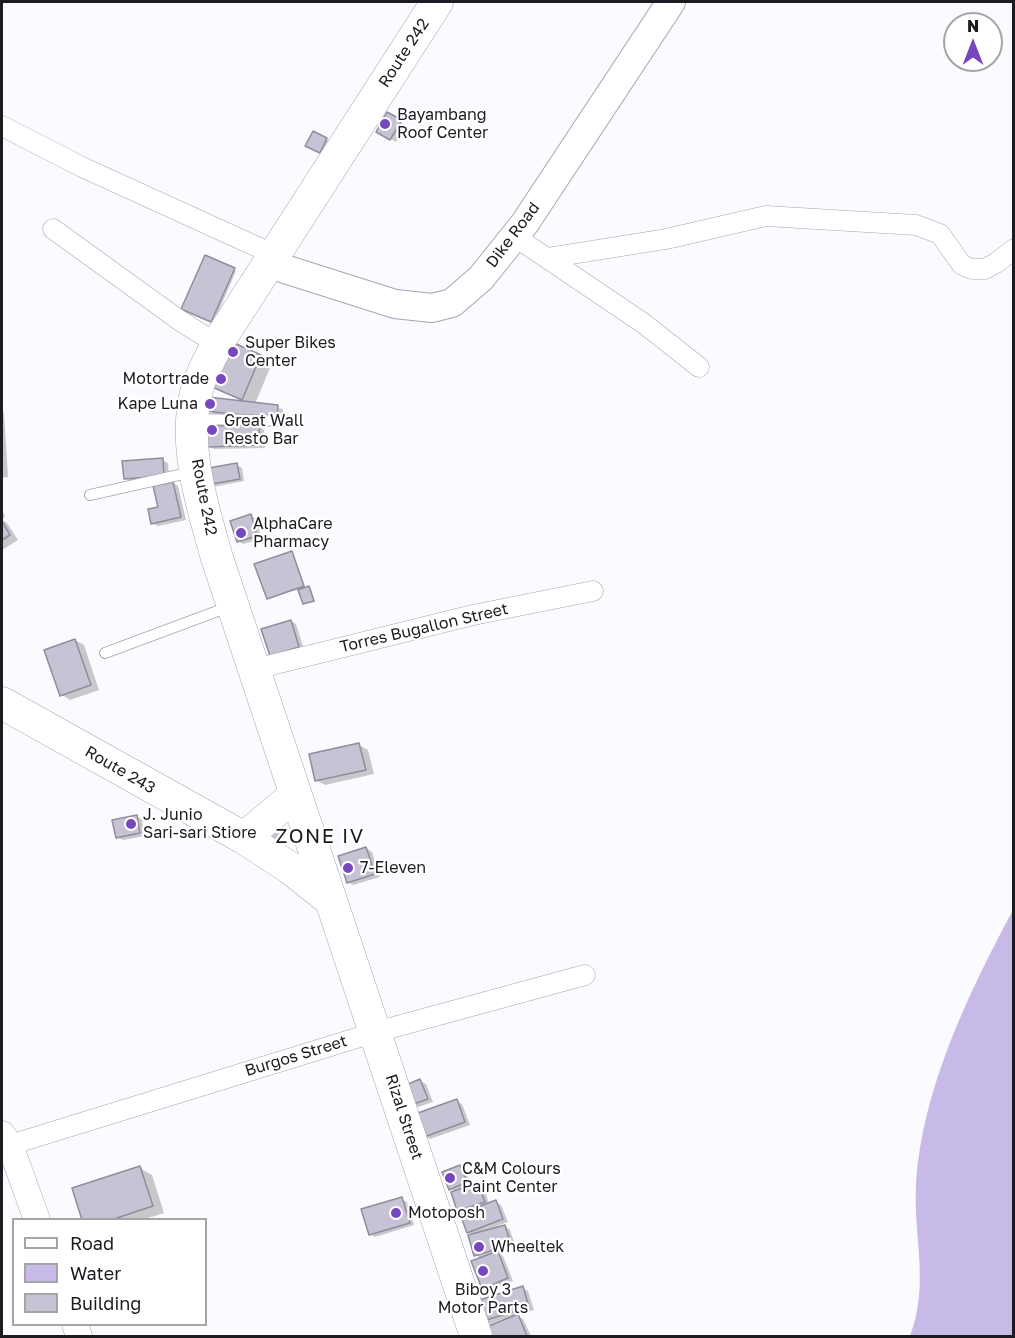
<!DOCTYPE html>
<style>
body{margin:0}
#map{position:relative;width:1015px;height:1338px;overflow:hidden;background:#fbfafe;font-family:"Golos Text",sans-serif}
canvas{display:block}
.frame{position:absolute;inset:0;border:3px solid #1d1b21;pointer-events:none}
.legend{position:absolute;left:12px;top:1218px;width:195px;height:108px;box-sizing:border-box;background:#fff;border:2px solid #a5a4a6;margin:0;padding:8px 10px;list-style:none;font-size:18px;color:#1d1b21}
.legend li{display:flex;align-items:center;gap:12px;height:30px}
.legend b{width:30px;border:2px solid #a5a4a6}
.north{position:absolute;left:943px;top:12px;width:60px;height:60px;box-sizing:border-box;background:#fff;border:2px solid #a5a4a6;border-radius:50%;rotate:0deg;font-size:16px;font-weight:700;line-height:24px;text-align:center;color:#1d1b21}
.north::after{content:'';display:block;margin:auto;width:21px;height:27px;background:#7747bf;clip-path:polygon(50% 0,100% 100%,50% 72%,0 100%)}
</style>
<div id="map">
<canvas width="1015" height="1338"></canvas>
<div class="frame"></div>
<ul class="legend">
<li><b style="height:8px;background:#fff"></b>Road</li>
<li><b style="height:16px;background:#c7b9e8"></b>Water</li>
<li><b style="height:16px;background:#c7c3d4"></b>Building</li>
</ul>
<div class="north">N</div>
</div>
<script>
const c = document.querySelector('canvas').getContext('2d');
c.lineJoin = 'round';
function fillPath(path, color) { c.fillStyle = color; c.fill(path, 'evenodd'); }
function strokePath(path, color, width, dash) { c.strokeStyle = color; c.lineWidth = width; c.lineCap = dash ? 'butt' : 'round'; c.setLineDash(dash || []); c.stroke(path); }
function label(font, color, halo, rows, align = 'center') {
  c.font = font + ' "Golos Text",sans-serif'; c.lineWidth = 4.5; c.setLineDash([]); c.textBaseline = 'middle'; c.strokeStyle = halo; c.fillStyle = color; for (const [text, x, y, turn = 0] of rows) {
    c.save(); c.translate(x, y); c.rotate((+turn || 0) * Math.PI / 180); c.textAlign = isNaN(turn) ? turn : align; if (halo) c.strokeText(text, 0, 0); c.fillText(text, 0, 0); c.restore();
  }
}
fillPath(new Path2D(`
 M1013,910v426h-103c20,-53 3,-99 6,-153 6,-94 53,-191 97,-273z`), '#c7b9e8');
fillPath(new Path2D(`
 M388,114l18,11 -10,17 -18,-11z
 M313,133l16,7 -7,13 -15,-7z
 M206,257l30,14 -22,51 -31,-14z
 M233,344l39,19 -17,41 28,5 -1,12 -69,-8 -5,-3 38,-8 -32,-15z
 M2,411l2,2 4,64 -6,1z
 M259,426l5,4 1,18 -51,1 -5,-3z
 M162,460l6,3 1,15 -39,3 -5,-3z
 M237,465l5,3 2,13 -31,6 -5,-3z
 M173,483l5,3 8,34 -28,6 -6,-3z
 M2,509l3,8 -3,2z
 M251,516l5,3 6,20 -19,5 -5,-3z
 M2,520l5,3 11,17 -16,10z
 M291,553l15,36h5l4,13 -11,1 -4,-14 -32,9z
 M291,621l5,3 8,26 -33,5z
 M75,640l9,5 15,45 -29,10 -8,-5z
 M359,745l9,5 6,24 -49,11 -9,-5z
 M137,816l5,4 3,16 -22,4 -6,-3z
 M278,829l2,1 8,23 -25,-10z
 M366,848l6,4 8,25 -27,8 -5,-3z
 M420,1081l6,3 7,18 -15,5 -6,-3z
 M456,1101l6,3 8,21 -40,14 -5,-3z
 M460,1166l5,4 7,16 6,-2 6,3 5,17 7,-2 5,3 7,17 -11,4 1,2 7,-2 5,4 6,18 -18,5 5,3 10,25 -24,10 -6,-4 -1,-28 -6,-4 -2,-20 -6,-3 -4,-18 -6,-4 -2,-18 -5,-3z
 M140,1168l12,7 12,38 -22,7h-58z
 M401,1199l6,3 7,23 -39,12 -5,-3z
 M522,1288l6,3 6,19 -17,5 6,4 8,17h-39l-4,-8 16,-6 -1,-3 -13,5 -6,-4z`), '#0003');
const building = new Path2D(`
 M387,112l15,8 -12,20 -14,-8z
 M313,131l14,7 -7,15 -15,-7z
 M205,255l30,13 -24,54 -30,-13z
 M232,342l29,13 -19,45 -30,-13z
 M208,397l70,8 -1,14 -71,-8z
 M259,425l1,20 -53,2v-21z
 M163,458l1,18 -40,3 -2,-18z
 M237,463l3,16 -34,6 -3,-16z
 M173,482l8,35 -30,7 -3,-15 10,-2 -5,-21z
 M251,514l6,22 -20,6 -7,-21z
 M2,521l8,14 -8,5z
 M292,551l12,35 -37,13 -13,-35z
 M309,586l5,15 -11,3 -5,-14z
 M291,620l8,27 -29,9 -9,-27z
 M75,639l16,46 -31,11 -16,-46z
 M359,743l7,27 -51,11 -6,-27z
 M137,815l3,18 -24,5 -4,-18z
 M278,827l9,27 -26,-11z
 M366,847l9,27 -28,9 -9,-27z
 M420,1079l8,20 -17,6 -7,-19z
 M457,1099l8,23 -41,15 -9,-23z
 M460,1165l7,17 -18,8 -7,-18z
 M140,1166l13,40 -42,14h-29l-10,-32z
 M478,1183l7,19 -28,9 -6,-19z
 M402,1197l8,26 -41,12 -8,-26z
 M496,1200l7,19 -36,14 -7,-19z
 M505,1225l6,20 -37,11 -6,-21z
 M498,1251l10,27 -26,11 -11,-28z
 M523,1286l6,21 -46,14 -7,-20z
 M518,1314l9,22h-36l-5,-9z`);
fillPath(building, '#c7c3d4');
strokePath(building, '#918c9d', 1.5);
const service = new Path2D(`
 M196,419l95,2
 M90,495l102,-23
 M105,653l126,-47`);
const minor = new Path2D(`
 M2,126l80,41 193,88
 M53,229l126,91 38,24
 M514,236l129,87 56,44
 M547,258l119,-19 100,-23 150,9 24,9 22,31 10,4h13l11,-6 18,-14
 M255,669l218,-54 120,-24
 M10,1145l366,-113 209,-57`);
const tertiary = new Path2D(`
 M2,1134l8,11 27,75
 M75,1324l4,12`);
const secondary = new Path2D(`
 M269,264l126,40 37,4 20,-5 29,-25 44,-55 146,-221`);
const primary = new Path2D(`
 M437,2l-220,342c-6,14 -15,28 -19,42 -17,55 4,119 19,172l259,778
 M2,703l242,135 46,30 39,31
 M244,838l51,-43`);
strokePath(service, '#a8a3b4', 12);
strokePath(minor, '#a8a3b4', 21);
strokePath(tertiary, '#a8a3b4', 27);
strokePath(secondary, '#a8a3b4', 30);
strokePath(primary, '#a8a3b4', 33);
strokePath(service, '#fff', 10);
strokePath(minor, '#fff', 20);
strokePath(tertiary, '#fff', 26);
strokePath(secondary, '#fff', 28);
strokePath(primary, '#fff', 32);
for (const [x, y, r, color] of [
 [385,124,6,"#7747bf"],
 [233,352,6,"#7747bf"],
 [221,379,6,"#7747bf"],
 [210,404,6,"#7747bf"],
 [212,430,6,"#7747bf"],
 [241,533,6,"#7747bf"],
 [131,824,6,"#7747bf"],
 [348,868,6,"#7747bf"],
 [450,1178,6,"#7747bf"],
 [396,1213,6,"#7747bf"],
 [479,1247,6,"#7747bf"],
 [483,1271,6,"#7747bf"]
]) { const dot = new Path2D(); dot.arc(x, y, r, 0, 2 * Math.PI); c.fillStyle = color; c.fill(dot); strokePath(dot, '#fff', 2); }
label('16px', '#1d1b21', '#fff', [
 ["Route 242",404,53,-57],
 ["Dike Road",513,235,-53],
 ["Route 242",204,497,79],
 ["Torres Bugallon Street",424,628,-13],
 ["Route 243",120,770,30],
 ["Burgos Street",296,1056,-17],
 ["Rizal Street",404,1117,72]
]);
label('16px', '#1d1b21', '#fff', [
 ["Bayambang",397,115],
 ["Roof Center",397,133],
 ["Super Bikes",245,343],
 ["Center",245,361],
 ["Motortrade",209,379,"right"],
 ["Kape Luna",198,404,"right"],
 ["Great Wall",224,421],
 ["Resto Bar",224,439],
 ["AlphaCare",253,524],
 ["Pharmacy",253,542],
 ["J. Junio",143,815],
 ["Sari-sari Stiore",143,833],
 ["7-Eleven",360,868],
 ["C&M Colours",462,1169],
 ["Paint Center",462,1187],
 ["Motoposh",408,1213],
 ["Wheeltek",491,1247],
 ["Biboy 3",483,1290,"center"],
 ["Motor Parts",483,1308,"center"]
], 'left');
c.letterSpacing = '1.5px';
label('20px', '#1d1b21', '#fff', [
 ["ZONE IV",320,837]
]);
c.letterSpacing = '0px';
</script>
